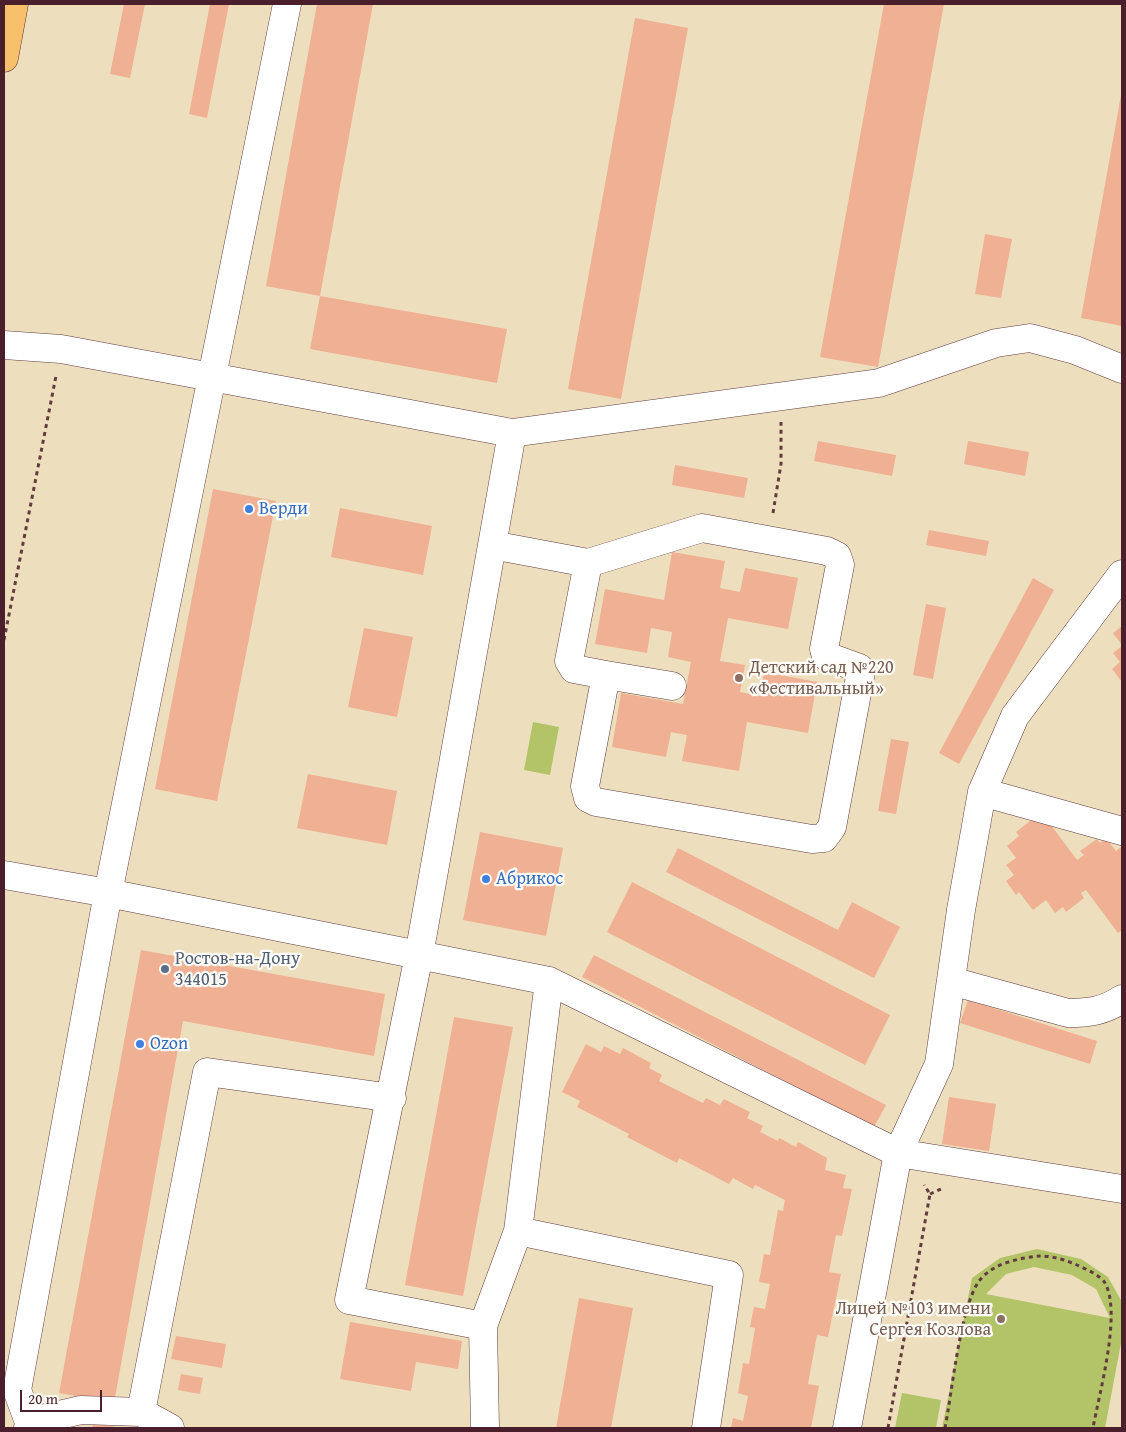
<!DOCTYPE html>
<meta charset="utf-8">
<style>
body{margin:0}
#map{position:relative;width:1126px;height:1432px;overflow:hidden;background:#eddfbd;font-family:"Gentium Book Plus",serif}
canvas{display:block}
.frame{position:absolute;inset:0;border:5px solid #4a1f2b;pointer-events:none}
.scale{position:absolute;left:20px;top:1390px;width:82px;height:22px;box-sizing:border-box;border:2px solid #4a1f2b;border-top:0;padding-left:6px;font-size:15px;line-height:18px;white-space:nowrap;color:#4a1f2b;-webkit-text-stroke:4px #fdfcf7;paint-order:stroke}
</style>
<div id="map">
<canvas width="1126" height="1432"></canvas>
<div class="frame"></div>
<div class="scale">20 m</div>
</div>
<script>
const c = document.querySelector('canvas').getContext('2d');
c.lineJoin = 'round';
function fillPath(path, color) { c.fillStyle = color; c.fill(path, 'evenodd'); }
function strokePath(path, color, width, dash) { c.strokeStyle = color; c.lineWidth = width; c.lineCap = dash ? 'butt' : 'round'; c.setLineDash(dash || []); c.stroke(path); }
function label(font, color, halo, rows, align = 'center') {
  c.font = font + ' "Gentium Book Plus",serif'; c.lineWidth = 4.5; c.setLineDash([]); c.textBaseline = 'middle'; c.strokeStyle = halo; c.fillStyle = color; for (const [text, x, y, turn = 0] of rows) {
    c.save(); c.translate(x, y); c.rotate((+turn || 0) * Math.PI / 180); c.textAlign = isNaN(turn) ? turn : align; if (halo) c.strokeText(text, 0, 0); c.fillText(text, 0, 0); c.restore();
  }
}
fillPath(new Path2D(`
 M533,722l26,5 -9,48 -26,-5z
 M1037,1249l44,10 27,18 14,25v36l-17,90h-163l30,-150 28,-20zM1034,1267l38,8 24,14 14,29 -124,-24 20,-20z
 M902,1393l39,7 -5,28h-41z`), '#b2c467');
fillPath(new Path2D(`
 M124,4h21l-15,74 -20,-4z
 M210,4h19l-22,114 -18,-4z
 M317,4h56l-53,292 -54,-10z
 M884,4h60l-66,363 -58,-10z
 M635,18l53,10 -67,371 -53,-10z
 M1121,95h1v231l-41,-8z
 M985,234l27,5 -11,59 -26,-4z
 M320,296l187,33 -10,54 -187,-34z
 M818,441l78,14 -4,21 -78,-15z
 M968,441l61,11 -4,24 -61,-12z
 M675,465l73,13 -4,20 -72,-13z
 M213,489l63,12 -59,300 -62,-12z
 M340,508l92,18 -9,49 -92,-18z
 M929,530l60,11 -3,15 -60,-11z
 M672,552l53,9 -5,27 20,4 5,-24 53,10 -10,51 -60,-11 -8,43 25,4 -5,27 20,4 4,-24 53,10 -9,51 -61,-11 -8,49 -57,-10 5,-26 -16,-3 -5,25 -54,-10 9,-54 62,11 8,-42 -23,-5 4,-25 -21,-4 -4,25 -52,-9 10,-55 59,11z
 M1033,578l21,12 -95,174 -20,-11z
 M926,604l20,4 -13,71 -20,-4z
 M1122,626v19l-9,-12z
 M364,628l49,9 -16,80 -49,-10z
 M1122,646v36l-10,-13 8,-7 -7,-9z
 M891,739l18,3 -13,72 -18,-3z
 M308,774l89,17 -10,54 -90,-17z
 M1045,817l32,43 7,-5 -4,-4 17,-12 3,4 6,-5 10,13 6,-5v84l-4,3 -32,-43 -5,3 3,5 -18,14 -3,-5 -8,6 -9,-13 -13,10 -14,-18 -3,3 -10,-14 8,-6 -8,-10 10,-7 -9,-12 12,-10 -3,-4 18,-14 3,5z
 M480,832l83,16 -17,88 -83,-16z
 M678,848l160,82 14,-28 48,25 -26,51 -208,-106z
 M632,882l258,133 -25,50 -258,-133z
 M141,950l244,44 -11,62 -191,-35 -69,382 -55,-10z
 M594,955l292,150 -12,22 -292,-150z
 M968,1000l129,41 -7,23 -130,-41z
 M454,1017l59,10 -50,269 -58,-11z
 M586,1044l15,8 3,-6 16,8 3,-6 28,15 -2,5 13,7 -3,6 44,22 3,-5 14,7 4,-6 26,13 -3,6 16,8 -3,6 18,9 1,-3 17,9 2,-5 29,16 -2,12 21,5 -3,13 9,1 -10,47 -6,-1 -7,37 12,2 -13,63 -11,-2 -9,49 11,2 -8,42h-80l2,-10 10,3 5,-25 -10,-3 5,-30 6,1 6,-36 -5,-1 4,-20 11,2 5,-25 -11,-2 5,-28 6,1 8,-45 5,1 2,-11 -30,-15 -2,4 -20,-11 -4,6 -50,-26 -2,5 -50,-26 2,-3 -52,-27 3,-6 -18,-9z
 M949,1097l47,7 -7,47 -47,-7z
 M579,1298l54,10 -22,120h-55z
 M350,1322l112,19 -4,28 -42,-7 -5,29 -71,-12z
 M176,1336l50,8 -4,24 -51,-9z
 M181,1374l22,4 -3,16 -22,-4z
 M93,1423l23,4v1h-24z`), '#efb093');
const minor = new Path2D(`
 M4,345l57,4 451,84 367,-50 117,-40 34,-5 45,12 47,19
 M492,545l96,18 -19,98 5,8 32,6 -21,111 3,12 8,4 216,37 12,-1 8,-11 28,-150 -1,-9 -33,-12 -2,-7 16,-84 -3,-9 -10,-5 -125,-23 -114,35
 M606,675l66,11
 M982,792l140,39
 M4,875l104,18 441,88 349,172 224,36
 M951,981l117,32c21,0 36,-2 54,-14
 M518,1231l211,44 -23,153
 M483,1326l-134,-26 70,-345 93,-522
 M141,1412l66,-340 185,26
 M29,1422l52,-12 60,2 29,16
 M28,1428l1,-6 -12,-32 91,-497 179,-889
 M485,1428l-2,-102 35,-95 31,-250
 M847,1428l51,-275 41,-89 22,-154 21,-118 33,-76 107,-142`);
const major = new Path2D(`
 M4,58l10,-54`);
strokePath(minor, '#623c41', 29);
strokePath(major, '#623c41', 29);
strokePath(new Path2D(`
 M773,513l8,-49v-42
 M4,640l52,-264
 M930,1194l11,-5
 M888,1428l42,-234 -6,-9
 M945,1428c7,-35 15,-120 34,-147 14,-18 40,-23 61,-25 12,0 26,4 37,9 9,4 23,10 28,18 17,30 -6,111 -12,145`), '#623c41', 3, [4, 4]);
strokePath(minor, '#fff', 28);
strokePath(major, '#f8bf6c', 28);
for (const [x, y, r, color] of [
 [249,509,5,"#3f7fe0"],
 [739,678,5,"#8d6e63"],
 [486,879,5,"#3f7fe0"],
 [165,969,5,"#5c6f8a"],
 [140,1044,5,"#3f7fe0"],
 [1001,1319,5,"#8d6e63"]
]) { const dot = new Path2D(); dot.arc(x, y, r, 0, 2 * Math.PI); c.fillStyle = color; c.fill(dot); strokePath(dot, '#fdfcf7', 2); }
label('18px', '#366cbe', '#fdfcf7', [
 ["Верди",259,509],
 ["Абрикос",496,879],
 ["Ozon",150,1044]
], 'left');
label('18px', '#785e54', '#fdfcf7', [
 ["Детский сад №220",749,668],
 ["«Фестивальный»",749,689],
 ["Лицей №103 имени",991,1309,"right"],
 ["Сергея Козлова",991,1330,"right"]
], 'left');
label('18px', '#4e5e75', '#fdfcf7', [
 ["Ростов-на-Дону",175,959],
 ["344015",175,980]
], 'left');
</script>
